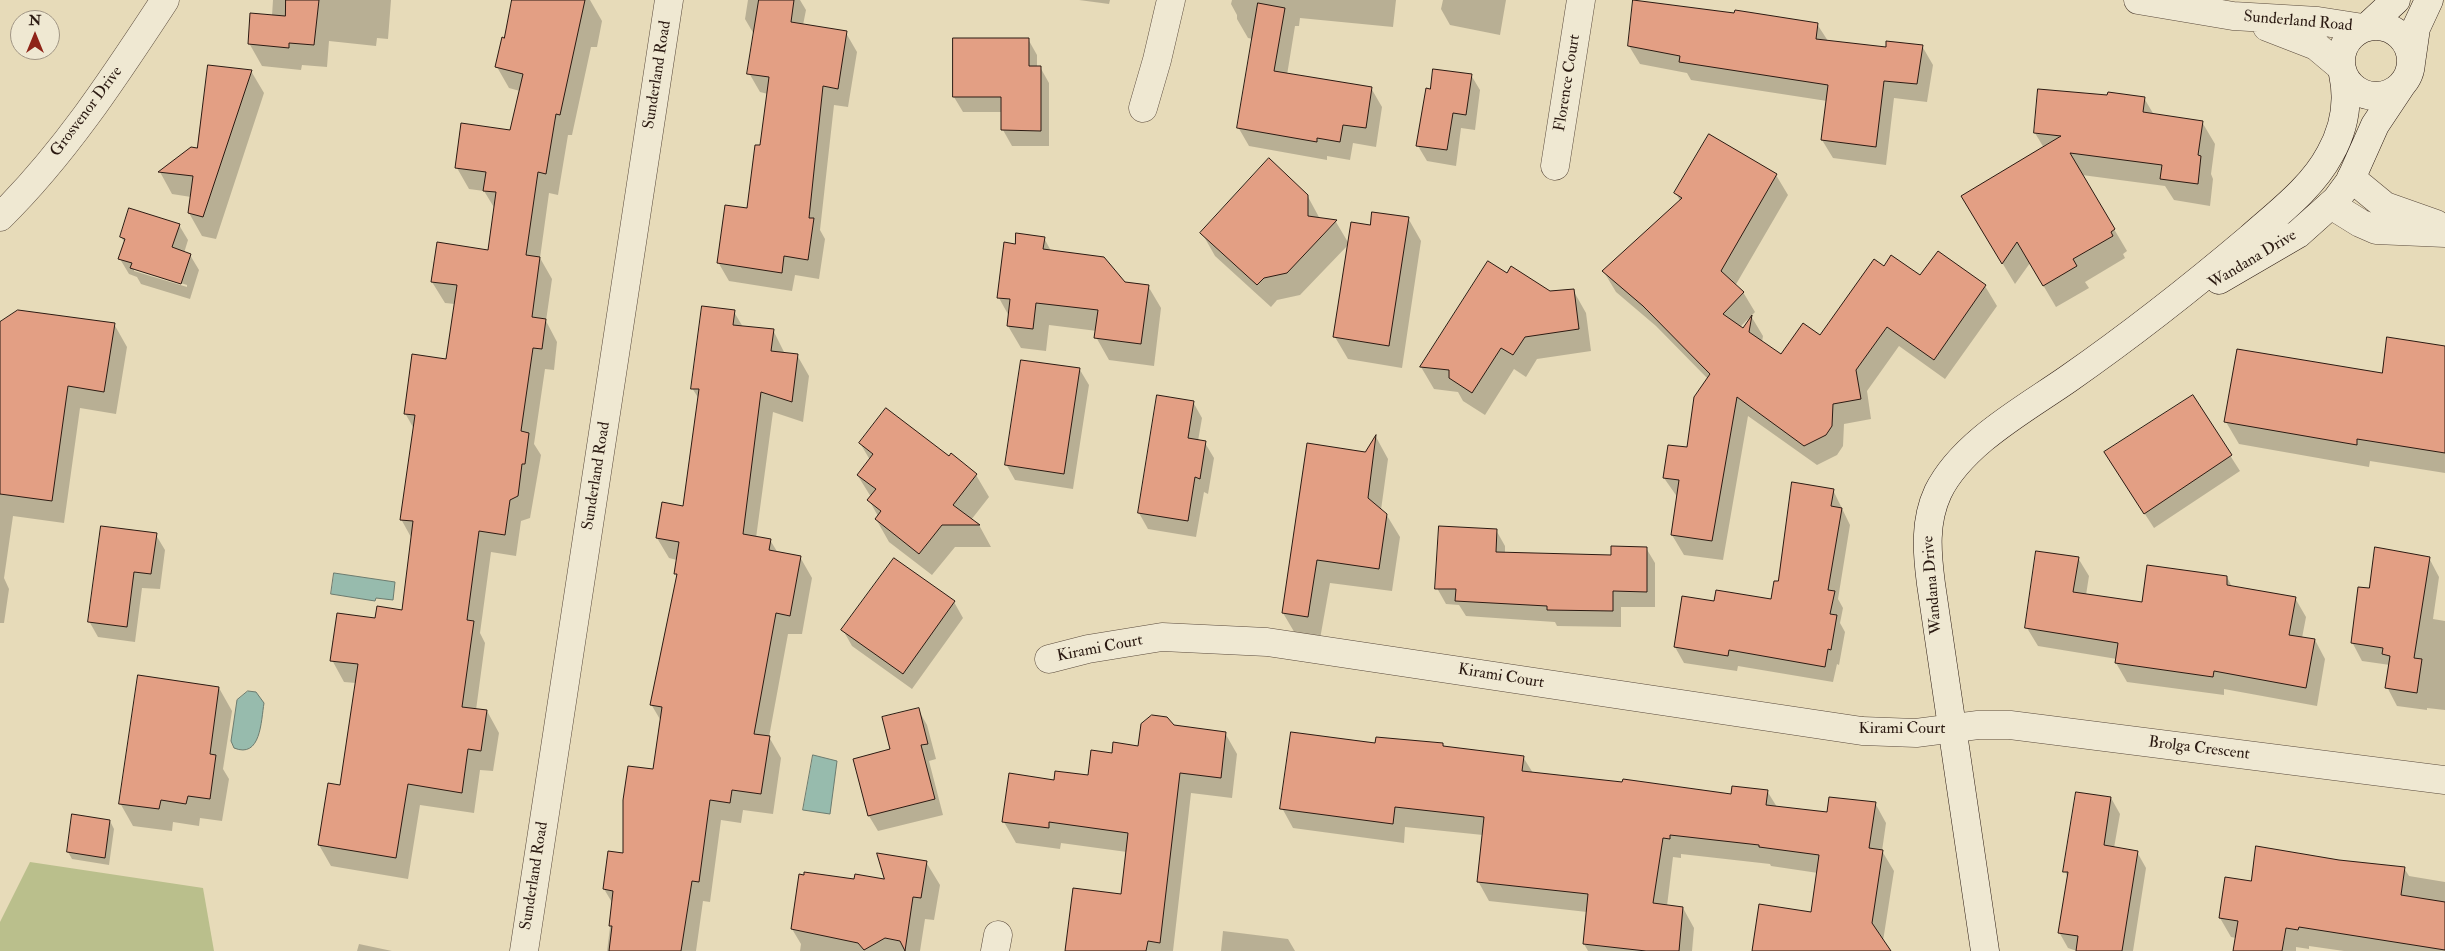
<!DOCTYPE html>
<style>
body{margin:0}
#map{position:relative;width:2445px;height:951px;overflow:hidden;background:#e7dbb9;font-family:"IM FELL Double Pica",serif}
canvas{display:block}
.north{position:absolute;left:10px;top:10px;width:50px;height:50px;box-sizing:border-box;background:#efe8d2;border:1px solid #a19685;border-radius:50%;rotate:0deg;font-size:14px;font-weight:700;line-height:20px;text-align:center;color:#2b1a12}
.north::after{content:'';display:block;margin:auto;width:18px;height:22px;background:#8f2418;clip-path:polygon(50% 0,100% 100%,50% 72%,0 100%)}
</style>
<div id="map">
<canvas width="2445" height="951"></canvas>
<div class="north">N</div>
</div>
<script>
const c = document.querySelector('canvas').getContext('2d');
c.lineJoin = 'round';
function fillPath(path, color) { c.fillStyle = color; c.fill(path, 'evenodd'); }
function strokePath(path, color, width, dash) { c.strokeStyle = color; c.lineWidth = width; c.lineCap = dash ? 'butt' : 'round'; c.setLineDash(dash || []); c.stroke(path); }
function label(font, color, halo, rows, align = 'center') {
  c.font = font + ' "IM FELL Double Pica",serif'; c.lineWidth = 4; c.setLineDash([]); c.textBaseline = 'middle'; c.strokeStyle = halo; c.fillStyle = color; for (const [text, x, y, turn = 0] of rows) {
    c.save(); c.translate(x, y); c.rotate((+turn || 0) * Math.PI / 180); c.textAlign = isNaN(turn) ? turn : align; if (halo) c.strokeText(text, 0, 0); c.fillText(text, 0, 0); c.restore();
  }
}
fillPath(new Path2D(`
 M30,862l173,26 11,63h-214v-29z`), '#babf8c');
const water = new Path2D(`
 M334,573l61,9 -2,18 -17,-2 -1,3 -44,-7z
 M248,691l8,1 8,11c-3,18 -3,56 -30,45l-3,-7 6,-41z
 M813,755l24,6 -7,53 -27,-4z`);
fillPath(water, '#97bbad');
strokePath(water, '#6c7b6f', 1);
fillPath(new Path2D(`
 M273,0h118l-3,39 -11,-1 -1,8 -47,-5 -2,26 -25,-2 -1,5 -39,-4 -13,-23 23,-27z
 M513,0h77l12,21 -5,26h-6l-19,88h-4l-10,60 -9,-2 -9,65 12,21 -6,42 11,21 -3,28 -9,-1 -11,75 7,11 -11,63 -9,3 -5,35 -25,-4 -11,81 5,10 -9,67 11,1 12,22 -6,38 -13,-1 -6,43 -54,-8 -12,74 -77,-13 -12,-21 22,-59 15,-103 -12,-1 -12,-22 44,-41 27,-8 9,-72 -11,-20 13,-90 -9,-16 42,-53 8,-56 -10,-1 -13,-21 57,-31 6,-42 -11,-18 -15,-2 -12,-21 54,-36 9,-41 -11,-3 -12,-21 8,-28z
 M748,0h52l6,10 -3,15 43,8 11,19 -9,55 -14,-2 -14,125 5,9 -6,40 -24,-4 -3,16 -63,-10 -11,-19 30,-52 13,-63 7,-53 -8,-2 -11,-19 6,-37 -10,-17z
 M1079,0h31l-1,4z
 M1232,0h164l-3,27 -93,-9 -1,8h-4l-8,49 84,13 11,19 -6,40 -23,-4 -3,17 -23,-4v4l-78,-14 -11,-19 15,-88 -5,-1 -11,-19v-4l-6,-11z
 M1443,0h63l-6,35 -50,-10 -9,-16z
 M1817,24l11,17 59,8 35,-3 11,19 -6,37 -33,-4 -8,67 -53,-7 -11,-18 5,-39 -136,-21 -4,-7 -47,-9 -11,-18z
 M1028,39l9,16v12h3l9,16v63h-37l-9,-16v-18h-40l-9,-15z
 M251,71l13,22 -48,146 -14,-3 -13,-23 2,-16 -19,-3 -12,-22 31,-23 7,1z
 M1471,75l9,15 -5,40 -14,-2 -5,38 -29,-5 -9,-15 13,-56z
 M2144,98l10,17 48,7 13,22 -4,30 2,5 -3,27 -36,-6 -9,-14 -83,-11 45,76 -4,3 2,4 -40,24 4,6 -33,19 -26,-44 -15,21 -40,-66 69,-70 -9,-15z
 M1709,136l67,39 12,20 -53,91 8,6 12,20 -4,4 12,20 -1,6 20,14 38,-20 64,-68 37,9 17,-24 47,33 12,20 -52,73 -46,-33 -32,45 4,28 -27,5 -1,22 -6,9 -20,10 -69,-49 -25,144 -39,-5 -12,-20 6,-37 -14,-20 24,-29 20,-70 -52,-53 -40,-34 -12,-20 76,-71 -4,-8zM1750,317l-7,13 -3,-3z
 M1307,195l13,24 16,3 13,22 59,-26 13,23 -19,127 -54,-9 -13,-22 14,-93 -49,51 -23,5 -6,7 -56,-51 -13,-23z
 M179,225l9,15 -4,13 6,2 9,15 -9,29 -49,-15 -4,-7 -8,-3 -9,-15 5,-16 -4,-6zM134,268l53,17v2l-53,-16z
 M1044,238l7,13 73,32 24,3 13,22 -7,58 -45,-6 -13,-23 1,-6 -48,-6 -3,26 -25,-3 -13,-22 1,-10 -10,-18 17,-53z
 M1507,274l42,18 24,-2 13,23 5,38 -54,8 -11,18 -12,-8 -29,46 -22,-14 -5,-9 -24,-3 -13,-22z
 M734,312l9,15 30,3 12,24 12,1 12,21 -6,46 -30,-10 -17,126 14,2 8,13 22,4 12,21 -10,56h-14l-19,103 12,21 -8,56 -30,-4 -2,13 -20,-3 -11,82 -7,-1 -7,50h-89l6,-47 -9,-15 20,-34 30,-84 7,-50 -10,-17 26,-127 -2,-4 2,-13 -8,-2 -12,-20 27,-30 15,-109 -7,-11z
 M0,324h114l13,23 -11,67 -36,-6 -16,115 -51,-7 -9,62 5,11 -5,34h-4z
 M2445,347v126l-75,-12 -1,6 -130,-23 -13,-22 157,-48z
 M1080,370l9,15 -16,104 -58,-9 -9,-16z
 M2192,396l48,75 -86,57 -39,-60z
 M1193,402l9,16 -4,23 7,2 9,15 -6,36 -4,-2 -8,45 -48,-8 -9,-16z
 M1376,437l12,22 -7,51 5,4 14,23 -8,54 -62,-8 -10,56 -24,-4 -13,-22z
 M860,443l89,15 27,17 13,22 -18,23 8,5 12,22h-36l-23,28 -43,-33 -13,-23 2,-3 -9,-16 2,-3 -13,-21 12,-16z
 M1833,490l17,35 -12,74 5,9 -3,15 5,9 -6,33 -2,-1 -4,18 -95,-16 -1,5 -53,-8 -9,-16 40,-44 57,-3 7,-17z
 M1496,530l9,16v8l107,2 34,-8 9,15v44h-34v20l-64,-1 -2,-4 -89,-6 -7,-11 -13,-1 -9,-16z
 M156,535l9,15 -5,39 -18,-1 -7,54 -37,-5 -9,-16z
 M2078,558l11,18 -3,19 57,9 84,-27 5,10 63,11 11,19 -4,21 13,2 10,19 -8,47 -93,-17v6l-97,-13 -11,-19 1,-4 -79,-13 -11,-18z
 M2429,558l10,19 -6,42 12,2v89l-18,-2v2l-30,-4 -10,-19 3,-22 -28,-4 -10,-19 18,-52z
 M954,602l9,16 -51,71 -60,-43 -9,-16z
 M219,688l13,23 -9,58 6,10 -7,42 -22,-3 -1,8 -26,-4 -1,9 -39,-5 -13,-23z
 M918,709l9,16 9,34 -7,2 14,54 -65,16 -9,-15 23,-66z
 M1174,727l51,6 12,21 -5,44 -41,-5 -18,158h-107l56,-56 5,-43 -66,-9 -1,6 -44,-6 -12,-21 51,-41 34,-4 24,-23 26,-7z
 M1443,744l2,4 78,9 10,16 199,23 35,-5 10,16 51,6 47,-10 11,20 -4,28 12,20 -11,70 7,10h-137l59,-38 6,-40 -47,-7 -1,-2 -89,-10v4l-8,-1 -6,49 16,2 11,20 -2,23h-104l-4,-7 3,-32 -98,-11 -11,-20 5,-46 -78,-8 -1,16 -111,-15 -11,-20 94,-63z
 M2111,798l9,16 -6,34 23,4 9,16 -13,83h-56l-9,-3 -9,-16 9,-54 -3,-7z
 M110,821l4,8 -5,36 -37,-6 -4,-7z
 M2310,857l94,11 5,8 36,6v69h-101l-35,-5v3l-13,-2v4h-62l2,-13 -5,-1 -11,-19 32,-36z
 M926,862l14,23 -6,35 -9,-1 -5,32h-120l1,-7 -9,-15 63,-48 31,-1z
 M1223,931l65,8 7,12h-74z
 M359,944l33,7h-35z`), '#0003');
const building = new Path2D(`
 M286,0h33l-5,45 -25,-2v5l-41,-4 2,-31 35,3z
 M512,0h73l-25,115 -4,-1 -10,60 -8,-2 -12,83 14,2 -8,60 14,2 -4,30 -9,-1 -12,83 8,2 -4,31h-3l-4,32 -8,4 -5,35 -26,-4 -12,89 7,1 -12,86 25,3 -6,41 -13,-2 -6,44 -54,-9 -12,74 -78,-13 10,-62 12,2 18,-121 -28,-3 7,-48 38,5 2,-12 25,4 11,-89 -13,-1 15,-105 -11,-1 8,-60 34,5 11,-74 -26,-3 6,-40 51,8 8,-58 -13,-1 3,-19 -31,-4 6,-45 49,7 13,-56 -28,-7 7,-30 2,1z
 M759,0h35l-3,22 56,9 -9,58 -15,-3 -14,132h5l-6,42 -24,-4 -2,17 -65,-10 8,-58 22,3 8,-63h5l9,-68 -22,-3z
 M1633,0l101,13 1,-3 83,13 -2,16 70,8v-6l37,4 -6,39 -33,-3 -8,66 -55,-7 7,-55 -149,-23 1,-6 -52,-10z
 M1258,3l27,5 -11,63 98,16 -6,41 -23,-3 -3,17 -23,-4v4l-80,-14z
 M953,38h76v28h12v65l-40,-1v-33h-48z
 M208,65l44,5 -49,147 -15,-4 5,-37 -35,-4 33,-25 6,1z
 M1433,69l39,5 -6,41 -13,-2 -6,37 -31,-4 10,-58 4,1z
 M2038,89l69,6 1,-3 37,5 -2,15 60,9 -5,34 3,1 -3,28 -38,-5 2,-14 -92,-12 45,76 -4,3 2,4 -40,23 4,7 -34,20 -26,-44 -15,22 -41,-68 100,-60 -27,-3z
 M1709,134l68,40 -56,97 23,21 -21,22 20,14 9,-13 -3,17 32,22 22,-31 17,12 54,-76 10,7 7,-11 29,20 18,-24 48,34 -52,75 -47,-33 -31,43 5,29 -28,5 -1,22 -6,9 -22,11 -67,-49 -25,144 -41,-6 8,-55 -16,-2 5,-33 19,2 7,-50 16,-23 -67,-68 -41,-35 80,-73 -8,-5z
 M1269,158l39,37v21l29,4 -50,53 -23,5 -7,7 -57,-52z
 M129,208l51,16 -8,23 19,7 -10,30 -51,-16 2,-5 -14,-4 7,-20 -5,-2z
 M1372,212l37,5 -20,129 -56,-9 18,-115 19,3z
 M1016,233l29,4 -2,12 61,8 21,25 24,3 -8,59 -47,-6 4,-28 -62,-7 -3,26 -26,-3 3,-27 -13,-1 7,-56 11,2z
 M1488,261l19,12 4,-7 39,25 24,-2 5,40 -54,8 -12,18 -12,-7 -29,45 -23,-15v-8l-29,-3z
 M702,306l33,4 -2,15 41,4 -3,22 27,3 -6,48 -31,-10 -18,142 28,5 -2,11 32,6 -11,60 -14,-3 -22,121 16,2 -9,58 -29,-4 -2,13 -20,-3 -11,82 -7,-1 -11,70h-72l3,-25h-3l4,-35 -10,-2 5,-38 15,2v-53l5,-34 25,3 9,-62 -12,-2 27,-131h-3l5,-32 -23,-4 6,-36 21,4 16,-117h-8z
 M18,310l97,13 -11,69 -36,-6 -16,115 -52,-7v-172z
 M2387,337l58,9v107l-88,-14v6l-133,-23 13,-73 145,24z
 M1021,360l59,8 -16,106 -59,-9z
 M1157,395l37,6 -6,37 18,3 -6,38 -5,-2 -7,44 -50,-8z
 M2193,395l39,60 -88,59 -40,-62z
 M886,408l63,48 2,-3 26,21 -24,31 27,20h-38l-23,29 -44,-35 6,-8 -14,-11 9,-11 -19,-14 16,-21 -14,-11z
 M1376,435l-8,63 19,16 -8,55 -62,-9 -9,57 -26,-4 25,-170 58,9z
 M1792,482l42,7 -3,17 11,2 -14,82 7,1 -5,23 7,1 -6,35 -3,-1 -3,18 -96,-17 -1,6 -54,-9 8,-51 32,5 2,-11 55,9 3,-18h4z
 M101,526l56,7 -6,41 -17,-2 -7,55 -39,-5z
 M1439,526l58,3 -1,23 115,3v-9l36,1v45l-34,-1v20l-66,-1v-4l-92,-5 1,-12h-21z
 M2375,547l55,10 -16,101 8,1 -5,34 -32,-5 5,-32 -8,-2 1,-6 -32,-5 7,-56 11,1z
 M2036,551l43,6 -6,35 69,10 5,-37 80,11v9l69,12 -7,38 26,4 -9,49 -92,-17 -1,6 -98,-14 3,-20 -93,-15z
 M894,558l61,43 -52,73 -62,-44z
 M138,675l81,12 -9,67 6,1 -6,44 -22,-3 -2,8 -25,-4 -2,9 -40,-5z
 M919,708l9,36 -7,1 14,54 -67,17 -15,-57 37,-10 -8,-32z
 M1152,715l15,2 7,8 52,7 -5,46 -41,-5 -20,170 -12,-2 -2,10h-81l8,-63 48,6 7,-61 -79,-11v6l-47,-6 7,-49 45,7 1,-9 33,4 3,-25 21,3 1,-11 25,4 3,-22z
 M1291,732l84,11 1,-6 67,6v3l81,10 -2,15 100,11 1,-3 108,15 1,-8 36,4 -2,15 61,7 2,-15 47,5 -7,46 14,2 -11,73 19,28h-139l7,-47 52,8 8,-57 -60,-8v-2l-89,-10v4l-7,-1 -10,65 30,4 -4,44h-33l-63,-7 5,-50 -111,-12 7,-65 -89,-10 -2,17 -113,-15z
 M2076,792l35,5 -7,48 34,6 -16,100h-46l2,-15 -20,-3 10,-61h-5z
 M72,814l38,6 -5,38 -38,-6z
 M2256,846l83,14 66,7 -4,28 44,7v48l-146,-23 -1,3 -12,-2 -4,23h-49l5,-30 -19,-3 6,-41 26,4z
 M877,853l50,8 -6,37 -8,-1 -8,54 -5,-10 -15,-3 -21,12 -6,-7 -67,-14 8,-55 5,1v-3l50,7 1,-5 29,5z`);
fillPath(building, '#e39f84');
strokePath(building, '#2b1a12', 1);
const street = new Path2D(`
 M2138,0l95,16 85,5 45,7
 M2267,27l49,19 25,21
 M1143,108l14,-48 14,-60
 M1555,166l26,-166
 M2351,178l34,28 51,18
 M2331,205l29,18 16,7 69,3
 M0,217c65,-64 115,-141 165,-217
 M1049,659l39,-10 74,-12 105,5 595,89 54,2 62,-8h32l435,55
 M524,951l145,-951
 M995,951l3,-16`);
const secondary = new Path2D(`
 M2368,26l28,-26
 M2341 61a35 35 0 1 1 70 0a35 35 0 1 1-70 0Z
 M2411,63l5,-35 13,-28
 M2219,280l79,-46 38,-34 14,-19 25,-56 28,-42
 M1985,951l-54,-367c-4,-31 -7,-62 7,-92 24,-49 87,-83 130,-113 63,-44 123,-91 182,-141 28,-25 62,-50 80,-84 14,-25 19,-53 13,-80`);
strokePath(street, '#5a4a3c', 29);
strokePath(secondary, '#2b1a12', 29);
strokePath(street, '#efe8d2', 28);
strokePath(secondary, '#efe8d2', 28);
label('16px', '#2b1a12', '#efe8d2', [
 ["Sunderland Road",2298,22,5],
 ["Sunderland Road",658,75,-81],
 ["Florence Court",1568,83,-81],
 ["Grosvenor Drive",87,112,-53],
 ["Wandana Drive",2253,260,-31],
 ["Sunderland Road",597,476,-81],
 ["Wandana Drive",1933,585,-95],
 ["Kirami Court",1100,649,-11],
 ["Kirami Court",1501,677,9],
 ["Kirami Court",1902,730],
 ["Brolga Crescent",2199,749,7],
 ["Sunderland Road",535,876,-81]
]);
</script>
